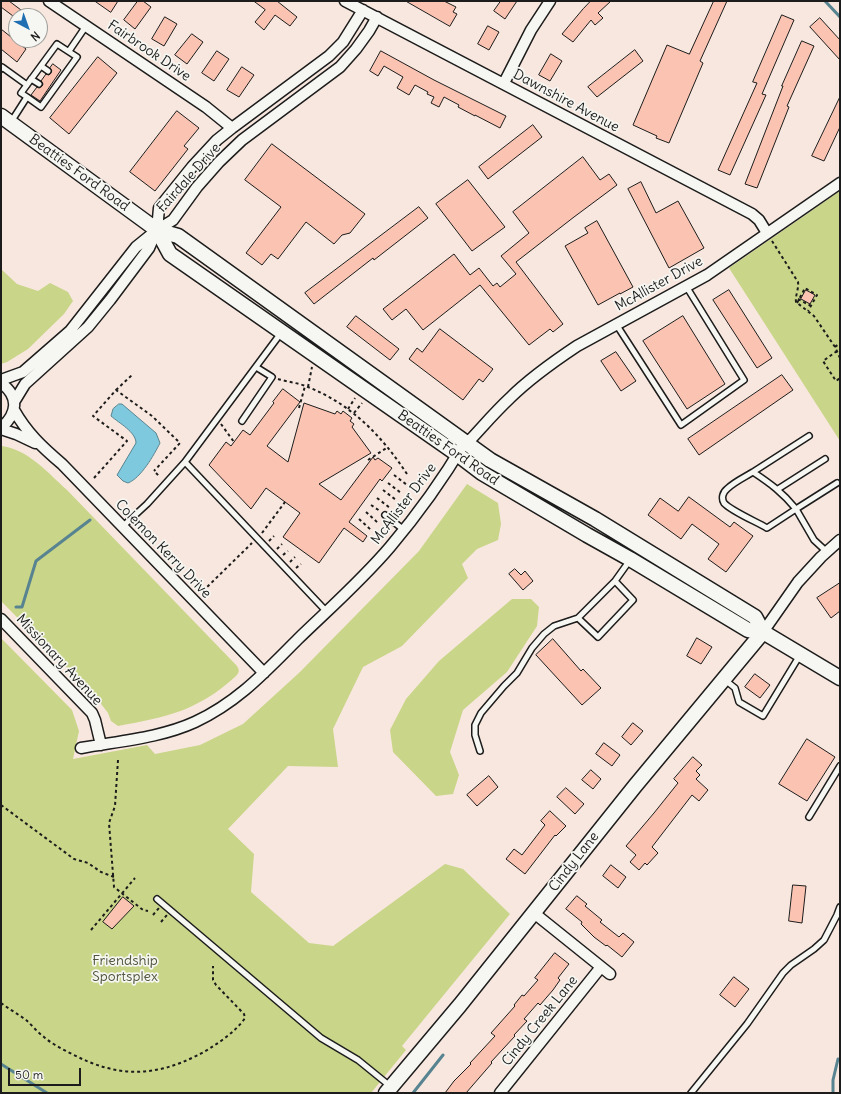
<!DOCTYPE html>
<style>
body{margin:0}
#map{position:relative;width:841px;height:1094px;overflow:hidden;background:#f8e7de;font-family:Delius,sans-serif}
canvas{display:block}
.frame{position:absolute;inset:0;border:2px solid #1c1c1c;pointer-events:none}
.north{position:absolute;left:8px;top:8px;width:40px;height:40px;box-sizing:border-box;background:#f6f6f2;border:1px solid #9f9f9c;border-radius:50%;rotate:139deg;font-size:11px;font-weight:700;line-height:16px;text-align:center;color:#1c1c1c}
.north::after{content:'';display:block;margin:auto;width:14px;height:18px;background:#1f6fb2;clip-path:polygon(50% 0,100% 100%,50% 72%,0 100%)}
.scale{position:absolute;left:8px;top:1068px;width:73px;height:18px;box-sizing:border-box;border:2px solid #1c1c1c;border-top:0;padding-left:5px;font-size:12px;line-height:14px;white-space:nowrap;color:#1c1c1c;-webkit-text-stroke:3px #f6f6f2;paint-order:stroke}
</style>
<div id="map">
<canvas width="841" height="1094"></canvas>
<div class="frame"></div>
<div class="north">N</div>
<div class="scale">50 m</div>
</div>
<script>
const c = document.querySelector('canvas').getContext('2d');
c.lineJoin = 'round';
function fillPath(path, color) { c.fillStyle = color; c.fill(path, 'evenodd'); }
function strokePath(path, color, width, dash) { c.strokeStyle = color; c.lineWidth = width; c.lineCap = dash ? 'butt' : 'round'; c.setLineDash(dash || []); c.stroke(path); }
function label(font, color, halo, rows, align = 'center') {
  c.font = font + ' Delius,sans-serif'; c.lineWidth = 3.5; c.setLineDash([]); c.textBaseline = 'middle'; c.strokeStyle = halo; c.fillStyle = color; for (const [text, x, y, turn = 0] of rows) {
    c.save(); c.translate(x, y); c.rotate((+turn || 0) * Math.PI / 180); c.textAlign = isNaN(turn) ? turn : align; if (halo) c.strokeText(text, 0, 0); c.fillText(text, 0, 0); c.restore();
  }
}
fillPath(new Path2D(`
 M840,191v250l-111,-173z
 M1,269l16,15 21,7 12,-8 18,9 5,9 -9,13 -36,35 -21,13 -6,2z
 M1,446c27,3 47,27 66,44l170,176c3,5 2,7 -2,11 -38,34 -68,40 -117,49l-7,-5 -3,-8 -13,-17 -94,-95z
 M467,484l31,19 3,21 -3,16 -21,9 -15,15 6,14 -66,68 -39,21 -30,62 5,38 -50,-1 -60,63 26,25 -3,38 58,51 24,3 112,-82 18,5 47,45 -108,132 4,4 -35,43h-370v-455l71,72 7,21 -6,28 74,-14 8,9 45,-9 43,-21 57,-52 119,-121z
 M512,599h19l8,8 -2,19 -30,46 -44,38 -13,42 9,23 -6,19 -17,2 -43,-44 -3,-22 16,-31 33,-38z`), '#c9d588');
const water = new Path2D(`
 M119,404h3l34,29 4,10c-6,12 -19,35 -32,40l-5,-2 -6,-6 19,-32c0,-11 -17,-20 -25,-27l2,-7z`);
fillPath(water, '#7ec9de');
strokePath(water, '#578490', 1);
strokePath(new Path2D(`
 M825,1l15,16
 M16,607h6l14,-46 54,-41
 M1,1064l46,29
 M413,1093l30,-38
 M833,1093v-13l5,-21`), '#578490', 3);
const building = new Path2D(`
 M1,1h8l20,15h-16l-12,-9z
 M95,1h23l-7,11z
 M138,1h5l8,6 -16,22 -11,-9z
 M254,1h23l20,16 -7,9 -15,-11 -11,15 -9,-8 10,-12z
 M406,1h38l12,6 -3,5 4,2 -7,12z
 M501,1h16l-12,18 -11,-8z
 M591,1h20l-13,12 5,5 -8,7 -4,-5 -18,22 -11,-8 21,-25z
 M714,1h13l-27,60 3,2 -34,80 -13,-5 1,-2 -24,-11 34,-80 22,9z
 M782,15l12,5 -32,74 4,1 -36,80 -12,-5 39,-87 -4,-1z
 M165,17l12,7 -13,22 -12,-7z
 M820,18l20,22v20l-30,-33z
 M488,26l11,6 -10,18 -11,-6z
 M1,29l25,20 -9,13 -16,-13z
 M192,34l11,8 -16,22 -12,-9z
 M802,41l12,5 -27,60 2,1 -32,81 -12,-4 38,-98h-1z
 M635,50l8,11 -46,36 -9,-10z
 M217,51l12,8 -15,22 -12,-8z
 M381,51l53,29 72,36 -6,12 -25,-13v1l-17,-9 1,-2 -15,-8 -5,10 -8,-4 3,-6 -7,-3 1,-2 -13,-7 -6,10 -12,-7 6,-11 -19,-11 -6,10 -8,-5z
 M551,54l11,7 -12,20 -11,-6z
 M98,57l19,16 -48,61 -19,-16z
 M53,64l8,6 -21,31 -9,-6 6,-8 2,1 3,-2 1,-2 -2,-3 5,-7 3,1 2,-2 -1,-5z
 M242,67l12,8 -15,22 -12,-7z
 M840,97v30l-16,34 -12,-5z
 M177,111l22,17 -15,18 4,3 -33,42 -25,-19z
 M533,125l9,12 -54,42 -9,-12z
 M272,144l93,70 -15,19 -8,2 -8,9 -28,-22 -28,37 -7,-5 -9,11 -16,-12 35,-46 -36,-27z
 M583,157l17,23 9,-6 8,11 -43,32 -58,45 47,62 -10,8 -3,-3 -21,16 -49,-60 -57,45 -17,-21 -14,11 -9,-11 71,-55 16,21 9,-7 14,18 4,-3 3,4 16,-13 -15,-18 28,-23 -16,-21z
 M468,180l37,47 -33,24 -36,-47z
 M641,182l15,31 22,-12 26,47 -35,20 -41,-79z
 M419,207l9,11 -54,42 -1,-2 -59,46 -9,-11z
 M597,221l36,66 -13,7v-1l-22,12 -33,-59 23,-13 -3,-5z
 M729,290l43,68 -15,10 -44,-68z
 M806,290l9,5 -5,9 -9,-5z
 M356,316l43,33 -9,11 -43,-33z
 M683,316l42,68 -38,25 -44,-68z
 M440,329l53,40 -10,13 -4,-3 -16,21 -54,-41 8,-11 5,4z
 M616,352l20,29 -15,10 -20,-30z
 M782,375l11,15 -94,65 -11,-16z
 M283,389l17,13 -33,44 21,16 16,-59 31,11 2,-3 4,3 2,-3 9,7 -2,3 4,3 -2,3 19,26 -52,31 22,16 32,-43 2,3 3,-2 14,10 -10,13 -2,-2 -31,43 18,14 -4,6 -19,-14 -25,35 -36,-26 17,-24 -34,-25 -15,21 -42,-44 17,-23 5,4 12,-16 7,5 24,-32 -1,-1z
 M689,497l41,30 4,-5 19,14 -27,36 -18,-13 11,-15 -27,-20 -11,15 -33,-24 12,-17 18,13z
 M515,569l6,6 4,-4 8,10 -10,9 -14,-16z
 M840,583v28l-9,7 -14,-20z
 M697,638l15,9 -11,17 -14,-8z
 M553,639l28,32 2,-2 18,19 -19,17 -46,-50z
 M755,674l15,11 -10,13 -15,-11z
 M633,723l10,8 -12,14 -9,-8z
 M807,739l28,18 -28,44 -28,-17z
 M604,743l16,12 -8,11 -16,-12z
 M693,757l9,8 -6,6 4,4 -4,4 12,11 -9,11 -7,-6 -40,52 6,6 -11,12 -2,-2 -6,7 -9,-8 6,-7 -10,-9 28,-33 24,-30 -4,-4z
 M591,770l10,9 -8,10 -11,-9z
 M489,776l9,11 -21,19 -10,-11z
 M566,788l18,16 -9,10 -18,-17z
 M550,811l16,15 -10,10 -1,-1 -30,39 -19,-15 8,-10 8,6 23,-30 -4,-4z
 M611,865l15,12 -8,11 -15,-12z
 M793,885l13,1 -4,37 -13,-2z
 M577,896l10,8 -2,2 17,14 -2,2 19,15 4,-4 11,9 -12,15 -15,-12 -1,1 -12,-9 -13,-13 1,-2 -16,-13z
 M123,897l11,9 -22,23 -9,-7z
 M555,953l14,11 -11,14 2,2 -7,10 -13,15 -2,-2 -14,16 3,2 -13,14 1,1 -24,26 1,1 -26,30h-21l9,-12 17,-17 -1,-1 25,-27 -4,-3 24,-27 -1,-1 8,-10 2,1 14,-16 -3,-2z
 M734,977l15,12 -14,18 -15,-12z`);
fillPath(building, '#fbc3b1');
strokePath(building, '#1c1c1c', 1);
const service = new Path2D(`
 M69,51l17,-25
 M41,66l7,5
 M1,69l1,-2 25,18
 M31,79l8,5
 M11,122l16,-25 14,10 36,-50 -20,-13 -36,49 6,4
 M616,324l65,101 63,-45 -58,-94
 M242,421l30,-44 -16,-10
 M185,462l96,-129
 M753,472c18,12 29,20 43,37l-29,19c-10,-6 -36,-17 -43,-25 -3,-5 -1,-11 3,-14 7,-7 18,-12 26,-17z
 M753,472l56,-36
 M778,489l47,-30
 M385,515l19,15
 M122,527l25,-23 38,-42 142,150
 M827,552l-13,-12 -18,-31 41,-26
 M578,618l20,19 35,-37 -18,-19
 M725,680l10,8 4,14 24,14 37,-61
 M480,751l-5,-16v-10l6,-12 23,-27 13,-13 15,-25 12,-14 10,-8 24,-8 37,-37 15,-21
 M809,817l31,-51
 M157,899l164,139 37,22 32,26
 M691,1093l56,-69 36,-51 8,-8 23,-16 10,-9 13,-25 3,-8`);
const minor = new Path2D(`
 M49,1l157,106 26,21
 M345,1l407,213 7,6 8,13
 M504,83l27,-53 19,-29
 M1,380l22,-8 47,-41 66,-84 21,-17 16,-10 24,-33 22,-25 23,-22 98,-73 16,-18 13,-18 8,-14
 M1,383c19,14 16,31 0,45
 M14,402l11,-18 63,-57 22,-27 39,-52 8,-18 2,-22 33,-41 25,-27 15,-12 97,-72 14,-14 20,-32
 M14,410c13,23 28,37 48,54l202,209
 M1,429l15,5 19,9
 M1,619l91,94 3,7 6,25
 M763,632l35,-50 23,-25 19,-17
 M81,748c38,-7 79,-10 114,-26 43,-20 70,-50 103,-83 31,-30 64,-59 92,-92 28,-33 53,-68 75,-105l6,-3c13,-14 25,-28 39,-41 20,-20 43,-36 67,-52l130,-71 133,-92
 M534,913l76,61
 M500,1093l101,-126`);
const secondary = new Path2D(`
 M1,116l156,114 21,6 312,224 105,59 160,98 8,15
 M157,230l13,24 287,200 25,19 105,62 43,24 118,71 15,2 77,46
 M386,1093l74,-88 175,-219 128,-154`);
strokePath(service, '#1c1c1c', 8);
strokePath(minor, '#1c1c1c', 13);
strokePath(secondary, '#1c1c1c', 17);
strokePath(new Path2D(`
 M772,241l26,41c1,7 -3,14 -2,20l18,14 21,31 5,11
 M798,299l13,7
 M797,303l8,-15 12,7 -9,16
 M835,347l5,-4
 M837,351l-14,10 13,20 4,-3
 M278,379c10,3 21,4 30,8 43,17 74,49 99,87
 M308,387l4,-20
 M116,390l16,-15
 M299,408l6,-22
 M348,409l7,-11
 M354,413l8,-10
 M221,424l13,18
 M368,460l20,-13
 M156,473l3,3
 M394,475l13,10
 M94,478l33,-37 -34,-25 23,-26 36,26 28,27 -26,28
 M388,483l13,10
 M383,490l13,10
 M377,498l13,10
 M371,505l9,6
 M366,512l12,11
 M359,519l12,11
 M262,533l23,-31
 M269,541l5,-5
 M277,549l5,-5
 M283,555l5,-4
 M290,562l5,-5
 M296,568l5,-4
 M203,591l49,-48
 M118,760l-3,46 -6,17 5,64 29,23 5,1
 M1,805l73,54 14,4 13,9 13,5
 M153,915l6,-7
 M161,922l6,-7
 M91,930l44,-52
 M1,1003c8,6 17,11 25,17 6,5 11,12 18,17 8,7 18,12 28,17 44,23 81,24 126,1 14,-7 38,-23 47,-37l-1,-4 -28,-29 -3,-5v-14`), '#1c1c1c', 2, [3, 3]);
strokePath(service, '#f6f6f2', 5);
strokePath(minor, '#f6f6f2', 10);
strokePath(secondary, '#f6f6f2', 14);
label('14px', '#1c1c1c', '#f6f6f2', [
 ["Fairbrook Drive",149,51,34],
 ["Dawnshire Avenue",566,101,28],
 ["Beatties Ford Road",79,173,36],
 ["Fairdale Drive",189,178,-48],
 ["McAllister Drive",659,284,-29],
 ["Beatties Ford Road",448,448,35],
 ["McAllister Drive",404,504,-53],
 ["Colemon Kerry Drive",163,549,46],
 ["Missionary Avenue",59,660,47],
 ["Cindy Lane",574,862,-52],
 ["Cindy Creek Lane",540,1021,-51]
]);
label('14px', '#50543c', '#f6f6f2', [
 ["Friendship",125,961],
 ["Sportsplex",125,977]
]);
</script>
